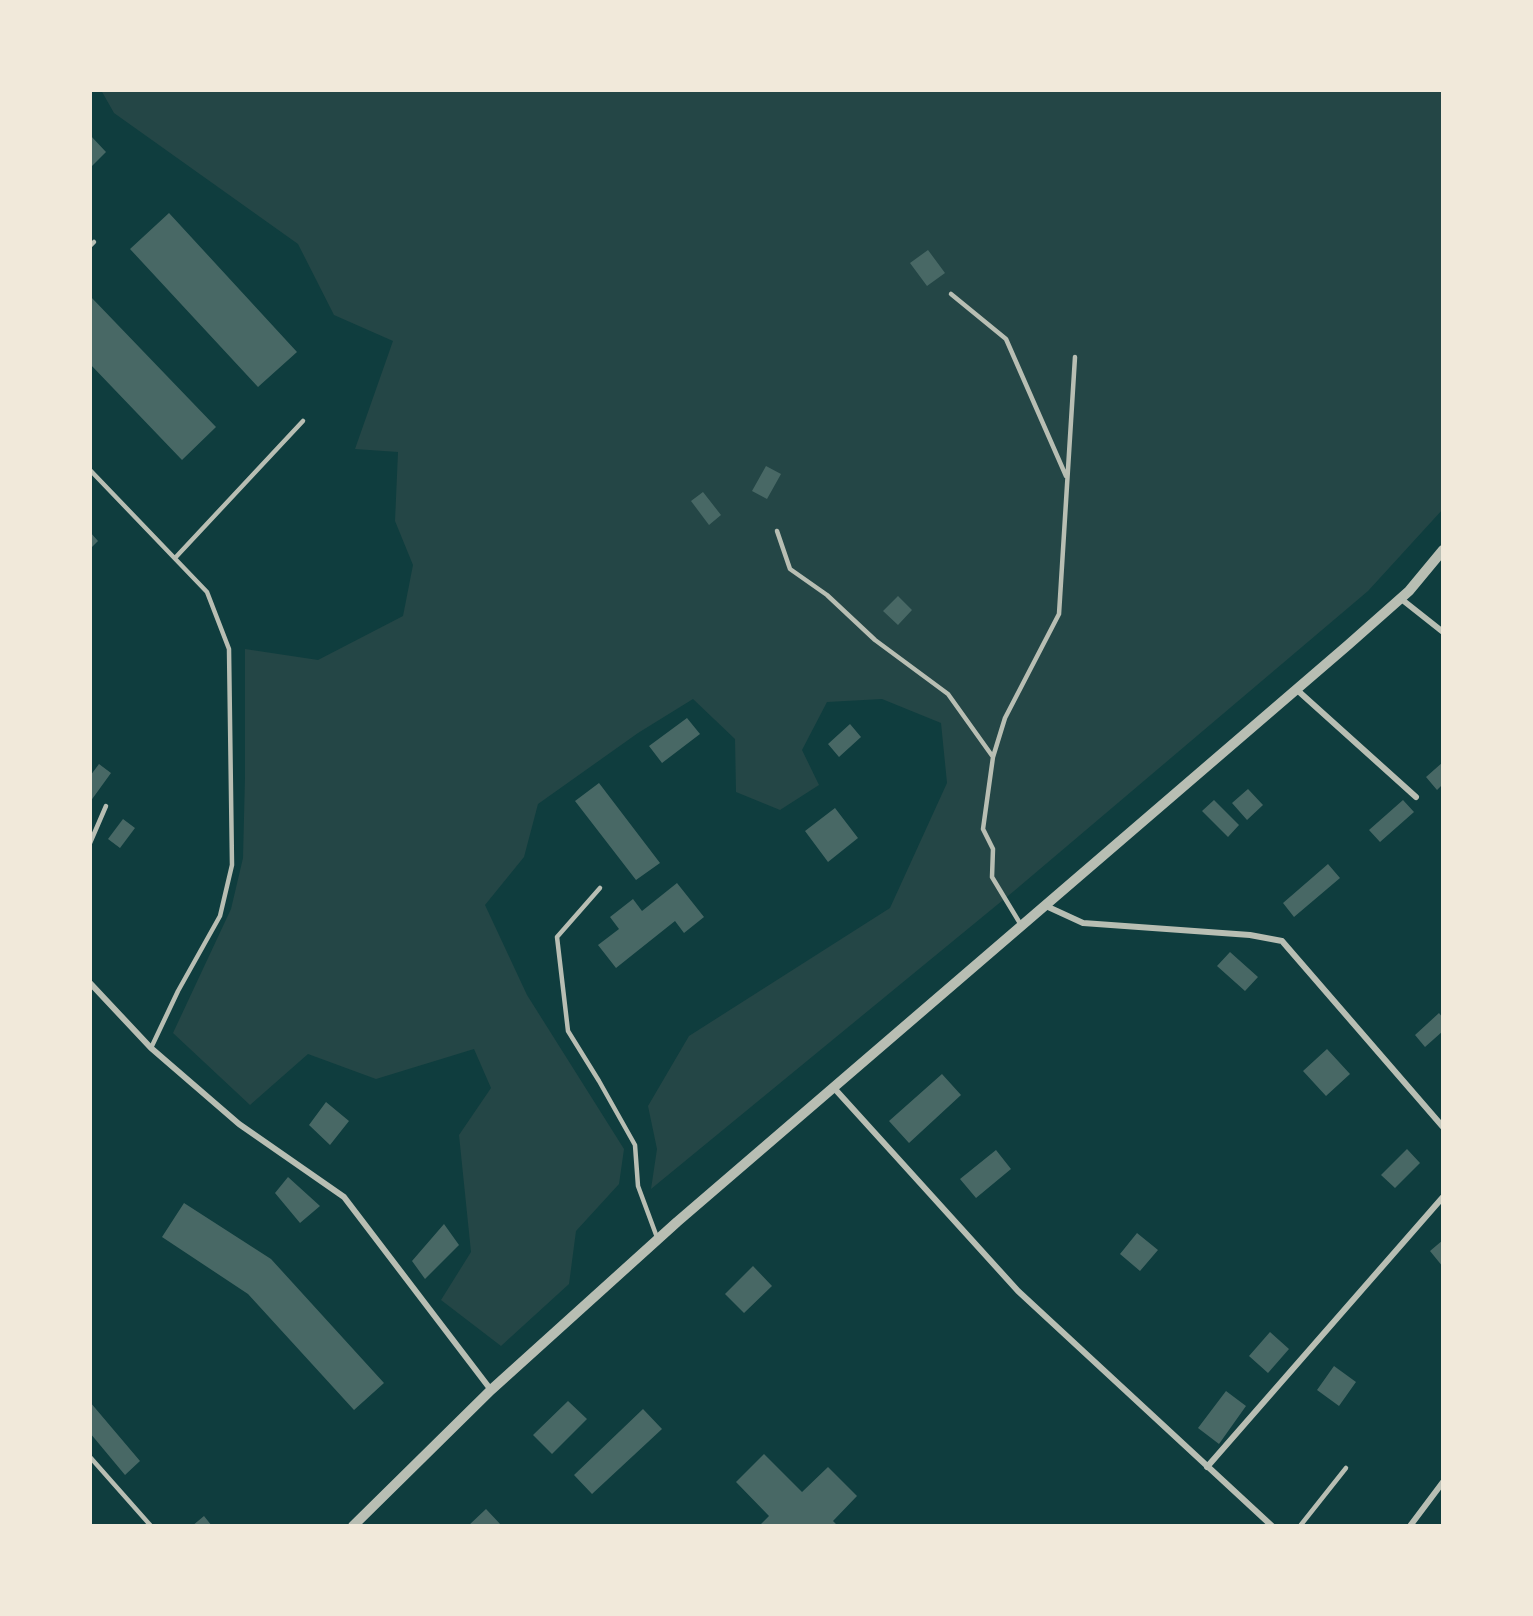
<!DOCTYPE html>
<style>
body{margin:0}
#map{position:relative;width:1533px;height:1616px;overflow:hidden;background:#0f3d3e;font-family:Commissioner,sans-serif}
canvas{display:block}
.frame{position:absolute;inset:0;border:92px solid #f1e9da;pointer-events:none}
</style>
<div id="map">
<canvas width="1533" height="1616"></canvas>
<div class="frame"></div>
</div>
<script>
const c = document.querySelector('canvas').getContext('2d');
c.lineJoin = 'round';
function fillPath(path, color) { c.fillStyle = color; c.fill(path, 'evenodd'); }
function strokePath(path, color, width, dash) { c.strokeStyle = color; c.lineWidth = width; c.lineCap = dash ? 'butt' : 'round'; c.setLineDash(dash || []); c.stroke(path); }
fillPath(new Path2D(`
 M101,90h1342v419l-75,82 -354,300 -363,298 6,-40 -9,-43 41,-70 201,-128 57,-125 -6,-60 -59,-24 -55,3 -25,48 17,35 -39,25 -44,-18 -1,-53 -42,-40 -55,34 -100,71 -14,53 -39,48 42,90 97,154 -5,35 -43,47 -7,53 -68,62 -60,-46 30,-48 -12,-117 32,-47 -17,-39 -98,30 -68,-25 -58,51 -77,-72 58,-124 12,-51 2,-81v-128l73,11 85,-44 10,-51 -18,-44 3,-69 -43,-3 38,-108 -59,-26 -36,-71 -184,-131z`), '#244646');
fillPath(new Path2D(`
 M90,135l16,17 -16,16z
 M169,213l128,139 -39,35 -128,-138z
 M928,250l17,23 -18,13 -17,-23z
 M90,296l126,131 -34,33 -92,-96z
 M766,466l15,8 -14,25 -15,-8z
 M703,492l18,23 -12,10 -18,-24z
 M90,532l8,9 -8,8z
 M898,596l14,14 -14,15 -15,-14z
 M687,718l13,16 -38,29 -13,-17z
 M850,724l11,13 -22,20 -11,-13z
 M1443,762v22l-6,6 -11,-13z
 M99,764l12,9 -21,29v-26z
 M599,783l61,80 -24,17 -61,-79z
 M1248,789l15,16 -16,15 -15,-17z
 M1214,800l25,25 -11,12 -26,-26z
 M1403,800l11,12 -34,30 -11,-12z
 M835,808l23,30 -30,24 -23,-31z
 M123,819l12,9 -15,20 -12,-9z
 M1328,864l12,14 -46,39 -11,-14z
 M677,883l27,34 -20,16 -9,-12 -59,47 -18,-23 21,-16 -9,-12 23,-18 9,12z
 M1230,952l28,25 -13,14 -28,-25z
 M1439,1013l4,5v13l-18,16 -10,-12z
 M1327,1049l23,25 -24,22 -23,-25z
 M942,1074l19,21 -52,48 -20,-22z
 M326,1102l23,19 -19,24 -21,-20z
 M1407,1149l13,14 -25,25 -14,-13z
 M996,1150l15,19 -35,29 -16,-19z
 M288,1177l32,29 -20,17 -25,-30z
 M184,1203l87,56 113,124 -30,27 -106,-116 -86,-57z
 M444,1224l15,21 -34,34 -13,-18z
 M1137,1233l21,17 -18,21 -20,-17z
 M1443,1240v27l-13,-16z
 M753,1266l19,20 -28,27 -19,-19z
 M1270,1332l19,17 -21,24 -19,-17z
 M1334,1366l22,16 -17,24 -22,-16z
 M1226,1391l20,15 -27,38 -21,-16z
 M568,1401l19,18 -35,35 -19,-19z
 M90,1402l50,59 -15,14 -35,-42z
 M643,1409l19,20 -70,65 -18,-19z
 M764,1454l38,38 26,-25 29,29 -24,25 5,5h-79l10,-10 -33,-34z
 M486,1509l16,17h-34z
 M204,1516l8,10h-20z`), '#486865');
strokePath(new Path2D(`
 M90,246l4,-4
 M951,294l55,45 60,137
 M90,470l117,122 22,57 3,216 -12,51 -42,75 -27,57
 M777,531l13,38 37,26 48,45 73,54 45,63 -10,72 10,20 -1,28 29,48
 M175,558l128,-137
 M993,757l12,-39 54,-104 16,-257
 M90,843l16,-37
 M600,888l-43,49 11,94 31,50 36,64 3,41 20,54
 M90,1457l61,69
 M1300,1526l46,-58`), '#b8beb3', 4.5);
strokePath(new Path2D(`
 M1400,598l43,34
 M1296,689l120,108
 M1046,906l37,17 167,12 32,6 161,186
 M90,983l61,65 88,76 105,73 147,193
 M834,1088l184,203 254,235
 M1207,1467l236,-270
 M1410,1526l33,-44`), '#b8beb3', 6);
strokePath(new Path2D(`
 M353,1526l138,-136 186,-168 671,-577 61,-54 34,-41`), '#b8beb3', 10);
</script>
